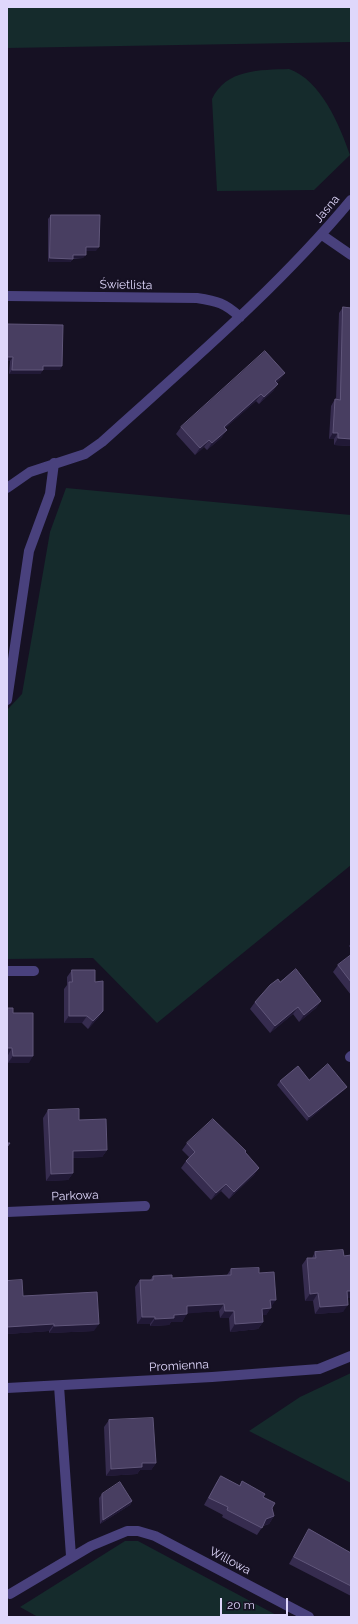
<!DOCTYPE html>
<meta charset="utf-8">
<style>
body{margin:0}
#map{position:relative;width:358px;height:1624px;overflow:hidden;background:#161123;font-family:Raleway,sans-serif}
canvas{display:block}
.frame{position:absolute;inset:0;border:8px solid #dfd7fb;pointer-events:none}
.scale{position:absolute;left:220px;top:1598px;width:68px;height:18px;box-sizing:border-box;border:2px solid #dfd7fb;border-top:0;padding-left:5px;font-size:12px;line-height:14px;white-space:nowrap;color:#dfd7fb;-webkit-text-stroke:3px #161123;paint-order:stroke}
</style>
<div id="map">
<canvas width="358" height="1624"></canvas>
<div class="frame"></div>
<div class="scale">20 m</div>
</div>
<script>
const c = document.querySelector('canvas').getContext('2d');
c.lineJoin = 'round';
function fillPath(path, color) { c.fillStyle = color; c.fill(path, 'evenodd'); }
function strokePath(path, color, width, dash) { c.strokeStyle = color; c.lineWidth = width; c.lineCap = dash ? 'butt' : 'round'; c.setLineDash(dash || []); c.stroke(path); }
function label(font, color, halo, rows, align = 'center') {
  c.font = font + ' Raleway,sans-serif'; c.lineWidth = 4; c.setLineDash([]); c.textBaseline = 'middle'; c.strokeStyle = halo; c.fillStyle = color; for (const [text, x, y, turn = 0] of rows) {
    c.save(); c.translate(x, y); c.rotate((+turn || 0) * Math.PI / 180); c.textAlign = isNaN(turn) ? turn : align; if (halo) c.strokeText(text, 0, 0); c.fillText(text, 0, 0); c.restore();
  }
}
fillPath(new Path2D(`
 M7,7h344v35l-344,6z
 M289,69c32,11 51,57 61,86l-36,35 -97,1 -5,-92c14,-30 48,-29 77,-30z
 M66,488l285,27v350l-194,158 -64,-65 -86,1v-249l15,-16 28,-162z
 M351,1373v110l-102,-52 51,-34z
 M125,1541h13l142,76h-242l-18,-10z`), '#152b2c');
strokePath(new Path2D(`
 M322,235l29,20
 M7,296l190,2c20,3 28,5 43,19
 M7,488l23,-16 55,-18 17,-12c85,-77 175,-153 249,-242
 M7,700l22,-149 21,-57 4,-31
 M7,971h27
 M350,1057l1,-1
 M7,1212l138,-6
 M59,1386l12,170
 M7,1388l205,-11 107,-8 32,-13
 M10,1594l81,-48 36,-15h11l17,5 154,81`), '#49417d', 10);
fillPath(new Path2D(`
 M51,215l45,36h-10l-3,7 -10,1 -3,3h-22v-43z
 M343,307l8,1v138l-17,-1v-6h-5l2,-33 4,-7 1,1 3,-87z
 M7,324l53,46h-17l-3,4h-31l1,-13h-3z
 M280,380l-4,3 2,1 -5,7 -14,13 -3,-3 -31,27 -3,9 -15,13 -3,-3 -9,8 -19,-21 5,-7z
 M351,943v6l-2,-3z
 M351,955v40l-18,-23 5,-7z
 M72,970l23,12 8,29 -5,7 -10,11 -6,-6h-18v-34l3,-4v-8z
 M280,982l41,19 -5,7 -17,14 -6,-8 -23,19 -20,-24 5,-7z
 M13,1013l16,50h-21v-8z
 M309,1080l35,10 -37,31 -30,-36 3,-4z
 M48,1110l31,10 28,30 -5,7 -29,1v15l-5,7 -22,1 -3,-63z
 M187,1143l58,9 14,16 -5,7 -25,24 -8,-8 -10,9 -30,-32 5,-7 3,-4 -7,-7z
 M315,1252l29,4 7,-1v42l-1,1h-3l-4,14 -28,2 -2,-13h-8l-3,-36 5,-7h5z
 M231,1269l28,4 12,34 -5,8h-3v7l-5,7 -28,3 -1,-14h-9l-1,-7 -32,2 -5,9h-11l-2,3 -19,1v-2h-13l-2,-37 5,-7h10l3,-4 19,2 55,-3z
 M7,1281l16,15 71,35 -45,2v-2l-42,3z
 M109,1420l47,43 -5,7h-11l-3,4 -31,2 -2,-49z
 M221,1476l18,10 3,-5 21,16 9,11 2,8 -5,8 -6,2 -6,9 -35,-18 1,-2 -19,-10 12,-22z
 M102,1494l30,7 -2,4 -30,19 -1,-26z
 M309,1529l42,24v43l-62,-32 15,-27z`), '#362c4f');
fillPath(new Path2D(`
 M86,247h13l-3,4h-12z
 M73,255h13l-3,3h-13z
 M50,258l23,1 -3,3h-22z
 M7,357h6l-3,4h-3z
 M43,366h19l-2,4h-20z
 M12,370h31l-3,4h-31z
 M285,373l-5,7 -10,8 5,-7z
 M278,384l-5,7 -14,13 5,-7z
 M261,394l-5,7 -37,33 5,-7z
 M227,430l-5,7 -15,13 5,-7z
 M333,433h5l-4,6h-5z
 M338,438l13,1v7l-17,-1z
 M209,440l-5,7 -9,8 5,-7z
 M321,1001l-5,7 -17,14 5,-7z
 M298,1007l-5,7 -23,19 5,-7z
 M103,1011l-5,7 -10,11 5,-8z
 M69,1016h18l-5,7h-18z
 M7,1048h5l-4,7h-1z
 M13,1056h20l-4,7h-21z
 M347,1087l-3,3 -37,31 2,-4z
 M107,1150l-5,7 -34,1 5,-7z
 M259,1168l-5,7 -25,24 5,-7z
 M73,1173l-5,7 -22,1 5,-7z
 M226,1184l-5,7 -10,9 5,-7z
 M347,1291h4v6l-1,1h-8z
 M318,1293l-5,8h-8l5,-7z
 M270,1300h6l-5,7 -6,1z
 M224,1304l-5,7 -37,3 5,-8z
 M348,1305l-5,7 -28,2 5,-7z
 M271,1308l-5,7 -9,1 5,-7z
 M225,1311h9l-5,7h-9z
 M187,1314l-5,8h-11l-2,3 -19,1 5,-7 19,-4z
 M142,1317h13l-5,7h-13z
 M263,1322l-5,7 -28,3 5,-8z
 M54,1324l-5,7 -42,3v-7z
 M99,1324l-5,7 -45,2 5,-7z
 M142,1463h14l-5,7h-11l-3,4 -31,2 5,-7z
 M132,1501l-2,4 -30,19 3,-4z
 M274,1516l-5,8 -8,2 5,-7z`), '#211936');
const building = new Path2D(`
 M51,215h49l-1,32h-13v8h-13v4l-23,-1z
 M343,307l8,1v131l-13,-1v-5h-5l2,-34 5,1z
 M7,324l56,1 -1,41h-19v4h-31l1,-13h-6z
 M265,351l20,22 -10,8 3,3 -14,13 -3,-3 -37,33 3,3 -15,13 -3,-3 -9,8 -19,-21z
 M351,955v27l-13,-17z
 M296,969l25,32 -17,14 -6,-8 -23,19 -20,-24 15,-17 8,-6 2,3z
 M72,970h23v12l8,-1v30l-10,10 -6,-5h-18v-34h3z
 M7,1008h6v5h20v43h-20l-1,-8h-5z
 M328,1064l19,23 -38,30 -29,-36 18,-15 11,14z
 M79,1109v11l27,-1 1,31 -34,1v22l-22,1 -3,-64z
 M213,1119l33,32 -1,1 14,16 -25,24 -8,-8 -10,9 -30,-32 9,-9 -8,-9z
 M7,1143h3l-3,4z
 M343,1250l1,6 7,-1v36h-4l1,14 -28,2 -2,-14 -8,1 -3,-36h9l-1,-6z
 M259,1268v5l15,-1 2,28h-6l1,8 -9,1 1,13 -28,2 -1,-13h-9l-1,-7 -37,2v8l-13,1v3l-19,1v-2h-13l-2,-37h13v-4l19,-1v3l59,-3v-6z
 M22,1280l1,16 74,-4 2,32 -45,2v-2l-47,3v-46z
 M153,1418l3,45h-14v4l-31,2 -2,-49z
 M221,1476l19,10 2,-5 23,13 -2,3 12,6 -3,5 2,8 -8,3 -4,9 -35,-18 1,-3 -19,-9z
 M120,1482l12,19 -29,19 -1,-26z
 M309,1529l42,24v33l-57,-29z`);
fillPath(building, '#483e61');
strokePath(building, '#60567a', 1);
label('12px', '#dfd7fb', '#161123', [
 ["Jasna",327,209,-50],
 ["Świetlista",126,285,1],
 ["Parkowa",75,1196,-2],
 ["Promienna",179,1366,-3],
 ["Willowa",230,1561,28]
]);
</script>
